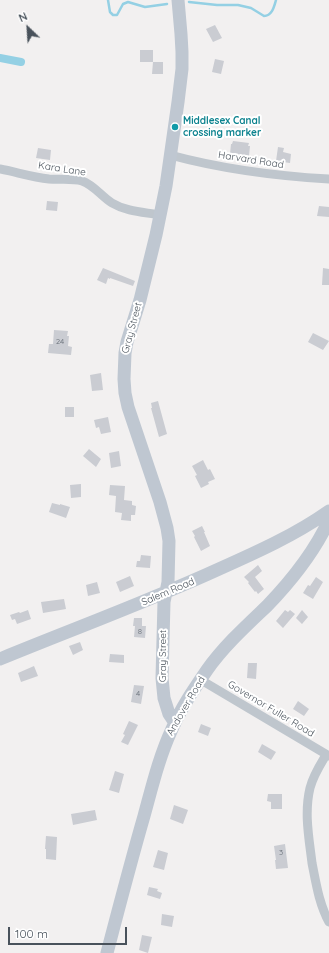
<!DOCTYPE html>
<style>
body{margin:0}
#map{position:relative;width:329px;height:953px;overflow:hidden;background:#f2f0f0;font-family:Quicksand,sans-serif}
canvas{display:block}
.north{position:absolute;left:8px;top:8px;width:40px;height:40px;-webkit-text-stroke:3px #fff;paint-order:stroke;rotate:335deg;font-size:11px;font-weight:700;line-height:16px;text-align:center;color:#49525b}
.north::after{content:'';display:block;margin:auto;width:14px;height:18px;background:#49525b;clip-path:polygon(50% 0,100% 100%,50% 72%,0 100%)}
.scale{position:absolute;left:8px;top:927px;width:119px;height:18px;box-sizing:border-box;border:2px solid #49525b;border-top:0;padding-left:5px;font-size:12px;line-height:14px;white-space:nowrap;color:#49525b;-webkit-text-stroke:3px #fff;paint-order:stroke}
</style>
<div id="map">
<canvas width="329" height="953"></canvas>
<div class="north">N</div>
<div class="scale">100 m</div>
</div>
<script>
const c = document.querySelector('canvas').getContext('2d');
c.lineJoin = 'round';
function strokePath(path, color, width, dash) { c.strokeStyle = color; c.lineWidth = width; c.lineCap = dash ? 'butt' : 'round'; c.setLineDash(dash || []); c.stroke(path); }
function fillPath(path, color) { c.fillStyle = color; c.fill(path, 'evenodd'); }
function label(font, color, halo, rows, align = 'center') {
  c.font = font + ' Quicksand,sans-serif'; c.lineWidth = 4; c.setLineDash([]); c.textBaseline = 'middle'; c.strokeStyle = halo; c.fillStyle = color; for (const [text, x, y, turn = 0] of rows) {
    c.save(); c.translate(x, y); c.rotate((+turn || 0) * Math.PI / 180); c.textAlign = isNaN(turn) ? turn : align; if (halo) c.strokeText(text, 0, 0); c.fillText(text, 0, 0); c.restore();
  }
}
strokePath(new Path2D(`
 M108,0l2,12 3,3h4l6,-11 5,-2 17,5 22,-3
 M189,2l28,3h21l13,3 13,8c8,0 10,-9 12,-16`), '#94d0e4', 2.5);
strokePath(new Path2D(`
 M0,58l21,4`), '#94d0e4', 8);
fillPath(new Path2D(`
 M215,25l7,13 -9,4 -7,-13z
 M140,50h13v12h-13z
 M215,59l9,2 -3,13 -9,-2z
 M153,62h10v12h-11z
 M233,141l16,2 -1,3h2l-1,10 -19,-2 1,-10h1z
 M278,147l6,1 -1,4 8,2 -1,9 -14,-2z
 M38,148l13,2 -1,10 -14,-2z
 M47,201l11,1 -1,9 -11,-1z
 M319,206l10,1v10l-12,-1z
 M103,268l32,13 -2,5 -23,-8v1l-2,-1 -2,6 -9,-4z
 M323,268l6,1v16h-7z
 M54,330l14,1 -1,5h2l-1,10 4,1 -1,8 -23,-2 1,-9h4z
 M313,333l16,8 -6,9 -15,-8z
 M101,373l2,17 -11,1 -2,-16z
 M158,401l9,33 -8,3 -8,-29h1l-1,-5z
 M65,407h9v10h-9z
 M108,417l3,15 -10,2 -2,-7 -3,1 -2,-8z
 M89,449l12,10 -5,8 -13,-11z
 M119,451l2,15 -10,2 -2,-15z
 M203,460l5,10 2,-1 5,10 -7,3 1,2 -8,4 -6,-12 2,-1 -5,-9z
 M81,484v13l-10,1 -1,-13z
 M110,485l15,1 -1,14 8,1v4l4,1 -1,9h-4v6l-10,-1 1,-7 -7,-1 1,-16 -7,-1z
 M52,503l8,2v-1l10,3 -4,11 -17,-6z
 M202,526l3,6h-1l6,14 -9,5 -7,-14 1,-1 -3,-5z
 M141,555l10,1 -1,12 -14,-1 1,-6h3z
 M258,565l4,6 -7,6 9,12 -6,5 -2,-3 -1,1 -7,-9 1,-1 -5,-5z
 M130,576l4,10 -14,6 -4,-10z
 M316,577l7,5 -10,17 -10,-6 5,-8 2,1z
 M97,582l3,11 -12,3 -2,-11z
 M64,599l2,10 -23,4 -2,-11z
 M28,610l3,9 -14,5 -2,-5 -3,1 -2,-5 9,-3 1,1z
 M285,610l3,2 2,-2 5,4 -12,14 -7,-7z
 M302,610l6,7 -6,7 -6,-6z
 M134,618h8v8h4l-1,12 -11,-1 1,-11h-2z
 M80,642l3,8 -10,5 -4,-9z
 M110,654l14,1v8l-15,-1z
 M248,663h9l-1,16 -9,-1z
 M34,666l4,10 -17,6 -3,-9z
 M134,685l10,1 -3,18 -10,-2z
 M298,701l11,8 -5,7 -11,-7z
 M129,721l9,4 -10,20 -7,-3 4,-7 -2,-1z
 M201,724l10,4 -3,8 -10,-4z
 M262,744l14,8 -5,8 -13,-8z
 M115,771l9,3 -5,19 -10,-3z
 M268,794h14v15h-11v-7l-4,-1z
 M174,805l14,5 -5,14 -13,-5z
 M95,810l2,10 -24,5 -2,-11z
 M46,836l11,1 -1,23 -10,-1v-10h-1z
 M285,844l3,24 -12,1 -1,-9h1l-2,-14z
 M158,850l10,3 -4,17 -11,-3z
 M149,887l9,2 -1,2 5,2 -2,6 -13,-4z
 M162,914l12,2 -2,11 -11,-2z
 M142,935l10,2 -4,16 -9,-3z`), '#caccd2');
strokePath(new Path2D(`
 M170,155c52,14 105,21 159,24
 M0,169c16,3 32,8 49,10 11,1 23,-1 33,2 12,4 20,16 30,22 15,9 32,9 48,12
 M201,680l128,76
 M326,755c-6,10 -13,21 -16,33 -6,25 -1,50 2,75 4,20 7,41 17,59`), '#bfc6cd', 9);
strokePath(new Path2D(`
 M0,659c73,-30 147,-57 219,-90 38,-17 76,-34 110,-58
 M175,723l-6,-9 -5,-16 -2,-20 2,-76 4,-20 1,-41 -2,-13 -7,-26 -32,-95 -3,-14 -1,-14 1,-26 2,-11 13,-42 16,-65 10,-49 12,-84 4,-33v-17l-1,-18 -3,-34
 M107,953c12,-46 24,-92 37,-137 8,-29 15,-59 28,-87 9,-21 22,-40 35,-59 17,-24 39,-44 60,-64 25,-26 47,-53 62,-86`), '#bfc7d1', 13);
for (const [x, y, r, color] of [
 [175,127,4,"#0f9aa8"]
]) { const dot = new Path2D(); dot.arc(x, y, r, 0, 2 * Math.PI); c.fillStyle = color; c.fill(dot); strokePath(dot, '#fff', 1.5); }
label('8px', '#697079', null, [
 ["24",60,342],
 ["8",140,632],
 ["4",138,694],
 ["3",281,853]
]);
label('bold 10px', '#0d838f', '#fff', [
 ["Middlesex Canal",183,121],
 ["crossing marker",183,133]
], 'left');
label('10px', '#49525b', '#fff', [
 ["Harvard Road",251,160,9],
 ["Kara Lane",62,169,9],
 ["Gray Street",132,328,-75],
 ["Salem Road",168,592,-23],
 ["Gray Street",163,656,-90],
 ["Andover Road",186,706,-60],
 ["Governor Fuller Road",271,709,31]
]);
</script>
